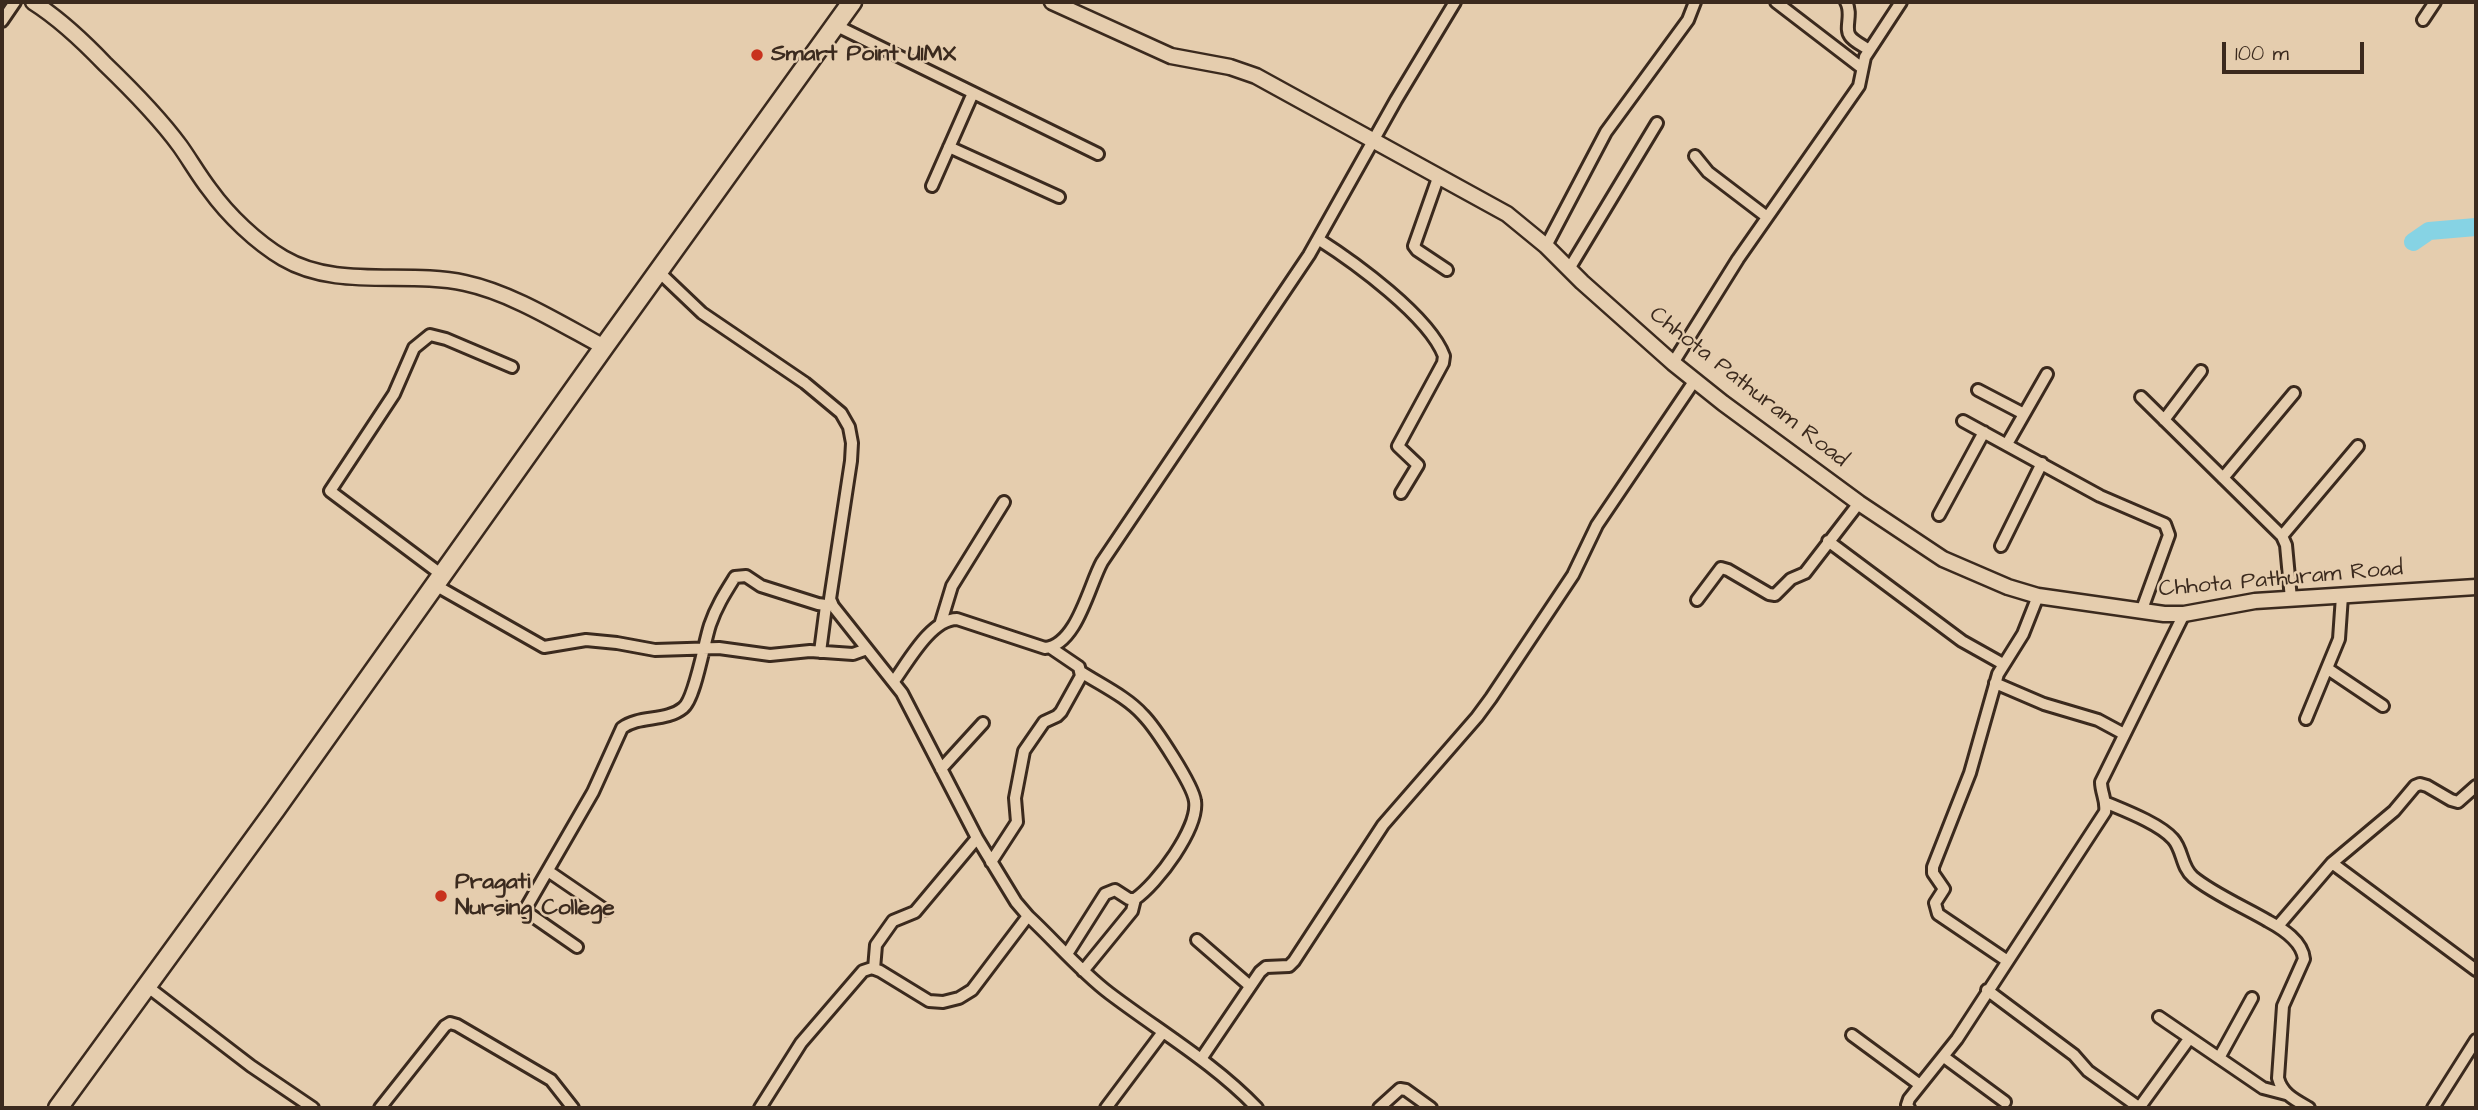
<!DOCTYPE html>
<style>
body{margin:0}
#map{position:relative;width:2478px;height:1110px;overflow:hidden;background:#e5cdae;font-family:"Architects Daughter",sans-serif}
canvas{display:block}
.frame{position:absolute;inset:0;border:4px solid #3b2a1e;pointer-events:none}
.scale{position:absolute;left:2222px;top:42px;width:142px;height:32px;box-sizing:border-box;border:4px solid #3b2a1e;border-top:0;padding-left:9px;font-size:21px;line-height:24px;white-space:nowrap;color:#3b2a1e;-webkit-text-stroke:5px #e5cdae;paint-order:stroke}
</style>
<div id="map">
<canvas width="2478" height="1110"></canvas>
<div class="frame"></div>
<div class="scale">100 m</div>
</div>
<script>
const c = document.querySelector('canvas').getContext('2d');
c.lineJoin = 'round';
function strokePath(path, color, width, dash) { c.strokeStyle = color; c.lineWidth = width; c.lineCap = dash ? 'butt' : 'round'; c.setLineDash(dash || []); c.stroke(path); }
function label(font, color, halo, rows, align = 'center') {
  c.font = font + ' "Architects Daughter",sans-serif'; c.lineWidth = 5; c.setLineDash([]); c.textBaseline = 'middle'; c.strokeStyle = halo; c.fillStyle = color; for (const [text, x, y, turn = 0] of rows) {
    c.save(); c.translate(x, y); c.rotate((+turn || 0) * Math.PI / 180); c.textAlign = isNaN(turn) ? turn : align; if (halo) c.strokeText(text, 0, 0); c.fillText(text, 0, 0); c.restore();
  }
}
strokePath(new Path2D(`
 M2413,242l16,-11 47,-4`), '#86d3e4', 18);
const minor = new Path2D(`
 M1776,2l86,66
 M1846,2c7,12 -2,26 4,34 4,6 14,10 19,14
 M2423,20l12,-18
 M2,21l13,-19
 M837,26l261,128
 M949,147l110,50
 M1695,156l13,16 59,45
 M1438,178l-24,68 3,4 30,20
 M932,186l41,-93
 M1318,239c36,23 111,77 126,117l-1,7 -45,83 20,19 -17,28
 M1546,246l60,-114 82,-112 7,-18
 M1569,269l88,-146
 M659,272l43,41 103,70 36,30 8,14 3,16 -1,18 -21,138 3,7 69,87 75,145 39,64 12,14
 M1673,363l65,-104 121,-173 6,-29 36,-55
 M1978,390l46,24
 M2141,397l141,139 4,9 5,54
 M2164,420l37,-49
 M1963,421l137,75 65,28 4,11 -28,77
 M2007,444l40,-70
 M2223,478l71,-85
 M1939,515l45,-83
 M2282,536l76,-90
 M1828,541l134,100 41,23
 M2001,546l41,-83
 M442,575l-112,-84 64,-97 20,-46 16,-13 16,4 66,28
 M435,585l109,62 42,-7 31,3 38,7 64,-2 51,7 40,-4 43,3 14,-5
 M1697,600l24,-32 7,2 41,24 6,1 16,-16 14,-6 54,-70
 M941,622l11,-36 52,-84
 M820,652l6,-46
 M2328,669l55,37
 M894,681c14,-19 37,-62 63,-62l88,29c32,-3 44,-63 57,-86l207,-307 87,-155 59,-98
 M1995,683l49,21 54,16 26,14
 M2306,719l33,-80 3,-43
 M941,769l42,-46
 M2107,803c19,8 53,21 66,36 10,11 8,28 20,38 19,16 53,31 75,44 15,8 34,20 36,38l-21,47 -5,72c4,16 17,22 31,30
 M991,862l26,-40 -2,-24 9,-47 20,-29 13,-6 4,-4 20,-36 -2,-9 -28,-19
 M2332,863l144,107
 M548,871l57,39
 M2278,926l54,-63 62,-52 21,-25 5,-2 7,2 24,14 7,2 18,-16
 M1197,940l53,46
 M577,947l-49,-34 -2,-5 67,-116 29,-64c17,-13 44,-6 61,-20 12,-9 21,-65 27,-83 6,-18 15,-32 25,-48l11,-1 15,10 57,18 15,2
 M1067,954l38,-60 10,-4 14,9h6c22,-15 64,-71 60,-98 -2,-16 -40,-74 -52,-86 -16,-18 -42,-30 -62,-43
 M2006,960l-68,-46 -3,-11 9,-14 -11,-16v-6l37,-94 28,-99 25,-40 15,-38
 M874,969l2,-24 17,-24 22,-9 62,-74
 M1083,971l49,-60 3,-12
 M148,987l103,79 62,42
 M1987,990l87,65 14,16 52,37
 M2159,1017l104,71 23,6
 M1852,1035l68,50
 M1944,1057l61,45
 M2219,1058l33,-60
 M1201,1059l59,-87 6,-5 23,-1 5,-5 89,-136 94,-108 14,-19 82,-123 24,-50 98,-145
 M380,1108l65,-82 5,-3 7,2 94,55 22,28
 M760,1108l41,-65 62,-72 9,-3 8,3 49,30 14,1 16,-4 13,-8 56,-74c27,25 52,55 81,77 50,38 105,70 148,115
 M1106,1108l57,-76
 M1379,1108l21,-19 6,1 25,18
 M1909,1108l-2,-3 2,-6 48,-60 148,-227c2,-11 -4,-19 -4,-30l83,-168
 M2139,1108l50,-69
 M2433,1108l43,-68`);
const tertiary = new Path2D(`
 M33,2c27,17 50,39 72,62 27,26 53,52 75,82 10,14 19,30 30,44 18,25 46,52 73,68 54,32 123,12 182,25 47,10 96,41 139,64
 M1052,2l119,54 59,11 26,9 251,138 39,32 36,36 91,81 50,40 136,100 84,56 65,28 30,9 126,18h20l71,-13 221,-14`);
const trunk = new Path2D(`
 M58,1108l217,-298 329,-463 248,-345`);
strokePath(minor, '#3b2a1e', 16);
strokePath(tertiary, '#3b2a1e', 19);
strokePath(trunk, '#3b2a1e', 23);
strokePath(minor, '#e5cdae', 10);
strokePath(tertiary, '#e5cdae', 14);
strokePath(trunk, '#e5cdae', 18);
for (const [x, y, r, color] of [
 [757,55,7,"#c8321e"],
 [441,896,7,"#c8321e"]
]) { const dot = new Path2D(); dot.arc(x, y, r, 0, 2 * Math.PI); c.fillStyle = color; c.fill(dot); strokePath(dot, '#e5cdae', 2.5); }
label('bold 23px', '#3b2a1e', '#e5cdae', [
 ["Smart Point U1MX",771,55],
 ["Pragati",455,883],
 ["Nursing College",455,909]
], 'left');
label('23px', '#3b2a1e', '#e5cdae', [
 ["Chhota Pathuram Road",1748,388,38],
 ["Chhota Pathuram Road",2281,580,-5]
]);
</script>
